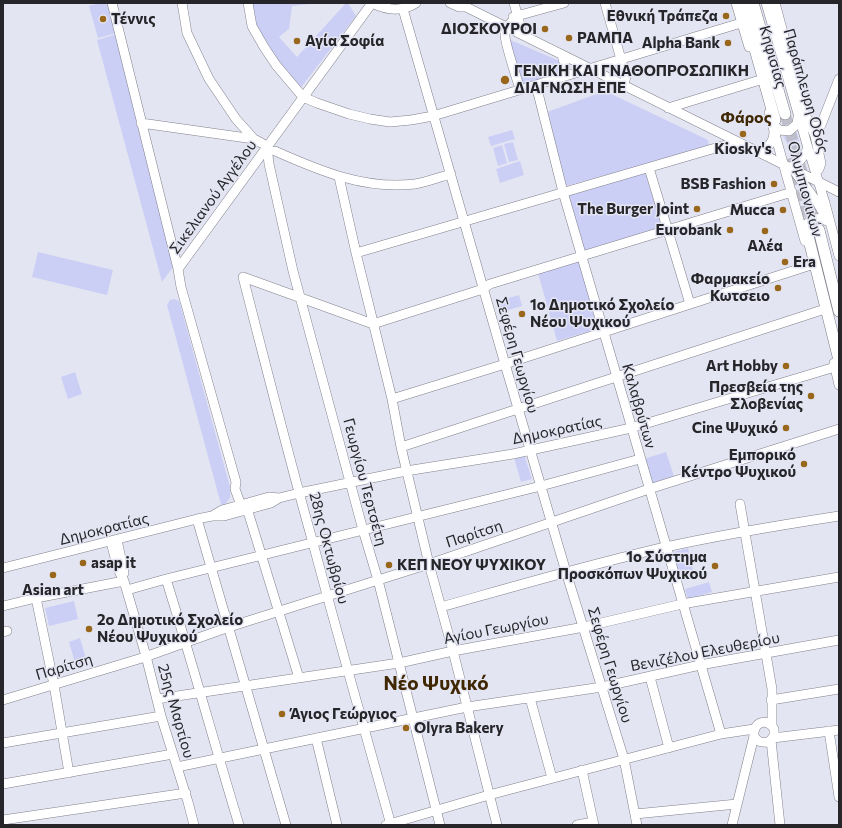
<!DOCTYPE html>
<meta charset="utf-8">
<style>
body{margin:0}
#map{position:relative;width:842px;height:828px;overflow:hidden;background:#e4e5f2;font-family:Commissioner,sans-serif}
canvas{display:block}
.frame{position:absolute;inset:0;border:4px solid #25252a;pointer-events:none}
</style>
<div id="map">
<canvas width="842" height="828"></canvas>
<div class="frame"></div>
</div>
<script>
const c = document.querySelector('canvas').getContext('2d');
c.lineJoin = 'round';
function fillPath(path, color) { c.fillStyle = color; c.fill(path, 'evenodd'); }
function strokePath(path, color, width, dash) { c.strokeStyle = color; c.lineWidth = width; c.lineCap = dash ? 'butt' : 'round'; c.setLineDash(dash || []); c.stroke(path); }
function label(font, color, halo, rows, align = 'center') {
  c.font = font + ' Commissioner,sans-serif'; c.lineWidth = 3; c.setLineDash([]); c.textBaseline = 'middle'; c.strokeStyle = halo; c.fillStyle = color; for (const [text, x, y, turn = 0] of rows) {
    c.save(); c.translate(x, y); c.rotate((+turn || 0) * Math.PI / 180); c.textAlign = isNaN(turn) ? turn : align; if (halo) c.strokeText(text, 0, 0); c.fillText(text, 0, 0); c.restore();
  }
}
fillPath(new Path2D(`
 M99,3h9l9,30 -19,5 -9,-32z
 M250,3h68l-26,3 -3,23 -10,8 18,20 49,-54h2l8,13 -57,74 -22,-27 -23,-39z
 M117,34l56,225v8l-11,15 -65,-242z
 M508,39l54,23v12l-41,12z
 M605,91l103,49 1,6 -143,40 -19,-74z
 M512,130l3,9 -24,7 -3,-9z
 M797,132l3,15 -6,9 -11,-20 6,1z
 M513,142l5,18 -9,2 -5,-18z
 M502,145l5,18 -9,3 -5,-18z
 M520,161l4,14 -24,8 -4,-14z
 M645,172l17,55 -77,24 -17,-56z
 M806,196l12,17 -10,2 -3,2 -2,-13z
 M38,252l75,18 -6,25 -75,-18z
 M581,261l19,67 -43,13 -19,-68z
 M519,295l3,11 -21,6 -3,-11z
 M174,299l5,2 1,3 50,183v11l-8,10 -55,-203 3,-5z
 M75,372l7,22 -14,5 -7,-22z
 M523,451l9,28 -11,3 -8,-28z
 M666,452l8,24 -22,8 -8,-25z
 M688,548l6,27 -14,4 -6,-27z
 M709,582l3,10 -24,7 -3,-10z
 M74,601l4,18 -29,7 -4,-18z
 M80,638l7,24 -11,4 -7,-24z`), '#cccff5');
strokePath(new Path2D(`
 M785,114l34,116
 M787,159l20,73`), '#bebfca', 11, [11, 5.5]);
const minor = new Path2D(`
 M112,3l66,266 3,18 55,195 -1,7 8,22
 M182,3l5,30 22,46 27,40 18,20 13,7 2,18 24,107 70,259 15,50 62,245
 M248,3l4,23 12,21 12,18 27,32 14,6 32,11 21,5 20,3 21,-2 22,-4 308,-93
 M372,3c14,7 30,9 44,0
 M450,3l9,4h7l373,185
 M514,3l7,25v6
 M605,3l21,74 -3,9
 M736,3l13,44
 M766,3l42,145 17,55 14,53
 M775,3l30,111 10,22 6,27 -2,6 -3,3
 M403,9l102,355 61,208 58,187 13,66
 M518,16c-6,4 -11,11 -13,18 -1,7 12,45 15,55
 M513,17l51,-14
 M562,55l3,11v10
 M536,85l27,107 158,542
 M668,108l92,-28
 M769,113l36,128
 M141,123l113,16
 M773,124l6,6 10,1 8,-7 1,-7
 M811,125c4,2 6,2 10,0l18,-46
 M753,150c12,2 21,-6 21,-19
 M275,151c45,20 90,39 140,33 12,-2 24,-7 36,-10
 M649,168l41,136
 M789,168c9,-4 15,-10 19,-20
 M795,172l22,30 8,14
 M339,177l17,76 36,146 9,48 28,117 24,87 44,174
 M804,233c0,-14 14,-18 25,-11
 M356,253l380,-111
 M178,269l194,-266
 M243,277c23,89 45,178 70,266 25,94 52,188 78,282
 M243,277l130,47
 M373,324l110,-35 7,-5 302,-92
 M834,363l5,22
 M392,399l113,-35 306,-99
 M401,447l421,-137
 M740,504l32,185v36
 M246,505l53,173
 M212,516l10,-6 47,-13 10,1
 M197,519l89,306
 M117,540l7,33
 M111,542l7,27 6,12 22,75 15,60 27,86 6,23
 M3,568l194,-49 15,-3h12l47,-13 8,-5 20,-5 107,-22 107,-17 118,-26 204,-61
 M166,579c26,82 48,164 73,246
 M127,590l39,-11 375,-93 99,-27
 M36,598l18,87 15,88
 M3,606l33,-8 88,-17
 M441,607c75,-21 150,-43 225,-60 58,-13 115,-22 173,-31
 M3,632l4,-1
 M650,677l19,71
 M530,698l22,80
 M157,699l242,-36 54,-12 131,-24 98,-23 157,-27
 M3,700l139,-42 87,-31 200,-63 220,-75 190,-60
 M771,700l68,-11
 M829,731l10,66
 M316,738l21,87
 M773,738l66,-8
 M771,740l9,85
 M3,743l158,-27
 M177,767l290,-60 135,-20 98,-22 139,-25
 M582,770l12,55
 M3,784l170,-30
 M635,814l102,-10
 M3,820l183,-27
 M386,825l103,-30 232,-61 33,-5
 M577,825l16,-3
 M732,825l22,-89c-1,-14 13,-19 20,-7v7l-5,6c-7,1 -12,0 -15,-6`);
const major = new Path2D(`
 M742,3l33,117
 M753,3l32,111
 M819,230l20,81
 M807,232l32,128`);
strokePath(minor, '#81818d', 10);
strokePath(major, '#81818d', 12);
strokePath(minor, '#fff', 9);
strokePath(major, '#fff', 11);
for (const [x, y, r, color] of [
 [726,16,4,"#99671b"],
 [103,19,4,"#99671b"],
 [545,29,4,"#99671b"],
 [569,38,4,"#99671b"],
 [297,41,4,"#99671b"],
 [728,43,4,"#99671b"],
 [505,80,5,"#99671b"],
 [743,134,4,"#99671b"],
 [774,184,4,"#99671b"],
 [697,209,4,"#99671b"],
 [783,210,4,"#99671b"],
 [730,230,4,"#99671b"],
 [765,231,4,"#99671b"],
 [785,262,4,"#99671b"],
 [778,288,4,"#99671b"],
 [522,314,4,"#99671b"],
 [786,366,4,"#99671b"],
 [811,396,4,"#99671b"],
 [786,428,4,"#99671b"],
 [804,464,4,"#99671b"],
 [83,563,4,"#99671b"],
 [389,565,4,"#99671b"],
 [715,566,4,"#99671b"],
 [53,575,4,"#99671b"],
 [89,629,4,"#99671b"],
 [282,714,4,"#99671b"],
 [406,728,4,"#99671b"]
]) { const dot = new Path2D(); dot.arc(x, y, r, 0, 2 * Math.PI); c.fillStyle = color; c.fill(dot); strokePath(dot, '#e4e5f2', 1.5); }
label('bold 15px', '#25252a', '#e4e5f2', [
 ["Εθνική Τράπεζα",718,16],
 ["Τέννις",111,19,"left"],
 ["ΔΙΟΣΚΟΥΡΟΙ",537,29],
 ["ΡΑΜΠΑ",577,38,"left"],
 ["Αγία Σοφία",305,41,"left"],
 ["Alpha Bank",720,43],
 ["ΓΕΝΙΚΗ ΚΑΙ ΓΝΑΘΟΠΡΟΣΩΠΙΚΗ",514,71,"left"],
 ["ΔΙΑΓΝΩΣΗ ΕΠΕ",514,88,"left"],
 ["Kiosky's",743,149,"center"],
 ["BSB Fashion",766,184],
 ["The Burger Joint",689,209],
 ["Mucca",775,210],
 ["Eurobank",722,230],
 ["Αλέα",765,246,"center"],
 ["Era",793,262,"left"],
 ["Φαρμακείο",770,279],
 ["Κωτσειο",770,296],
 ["1ο Δημοτικό Σχολείο",530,305,"left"],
 ["Νέου Ψυχικού",530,322,"left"],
 ["Art Hobby",778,366],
 ["Πρεσβεία της",803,387],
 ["Σλοβενίας",803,404],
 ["Cine Ψυχικό",778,428],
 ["Εμπορικό",796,455],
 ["Κέντρο Ψυχικού",796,472],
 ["1ο Σύστημα",707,557],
 ["Προσκόπων Ψυχικού",707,574],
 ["asap it",91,563,"left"],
 ["ΚΕΠ ΝΕΟΥ ΨΥΧΙΚΟΥ",397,565,"left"],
 ["Asian art",53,590,"center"],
 ["2ο Δημοτικό Σχολείο",97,620,"left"],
 ["Νέου Ψυχικού",97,637,"left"],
 ["Άγιος Γεώργιος",290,714,"left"],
 ["Olyra Bakery",414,728,"left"]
], 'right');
label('15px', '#25252a', '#e4e5f2', [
 ["Κηφισίας",773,57,74],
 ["Παράπλευρη Οδός",806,91,74],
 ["Ολυμπιονικών",805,189,75],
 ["Σικελιανού Αγγέλου",213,197,-54],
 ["Σεφέρη Γεωργίου",517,355,74],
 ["Καλαβρύτων",639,406,74],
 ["Δημοκρατίας",557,430,-12],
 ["Γεωργίου Τερτσέτη",365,482,75],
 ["Δημοκρατίας",104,529,-14],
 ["Παρίτση",474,534,-18],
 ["28ης Οκτωβρίου",329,548,75],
 ["Αγίου Γεωργίου",496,629,-11],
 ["Βενιζέλου Ελευθερίου",705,652,-11],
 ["Σεφέρη Γεωργίου",610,665,73],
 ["Παρίτση",64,667,-17],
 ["25ης Μαρτίου",176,711,74]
]);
label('bold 16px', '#3e2702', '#e4e5f2', [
 ["Φάρος",746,118]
]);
label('bold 19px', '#3e2702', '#e4e5f2', [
 ["Νέο Ψυχικό",436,684]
]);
</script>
